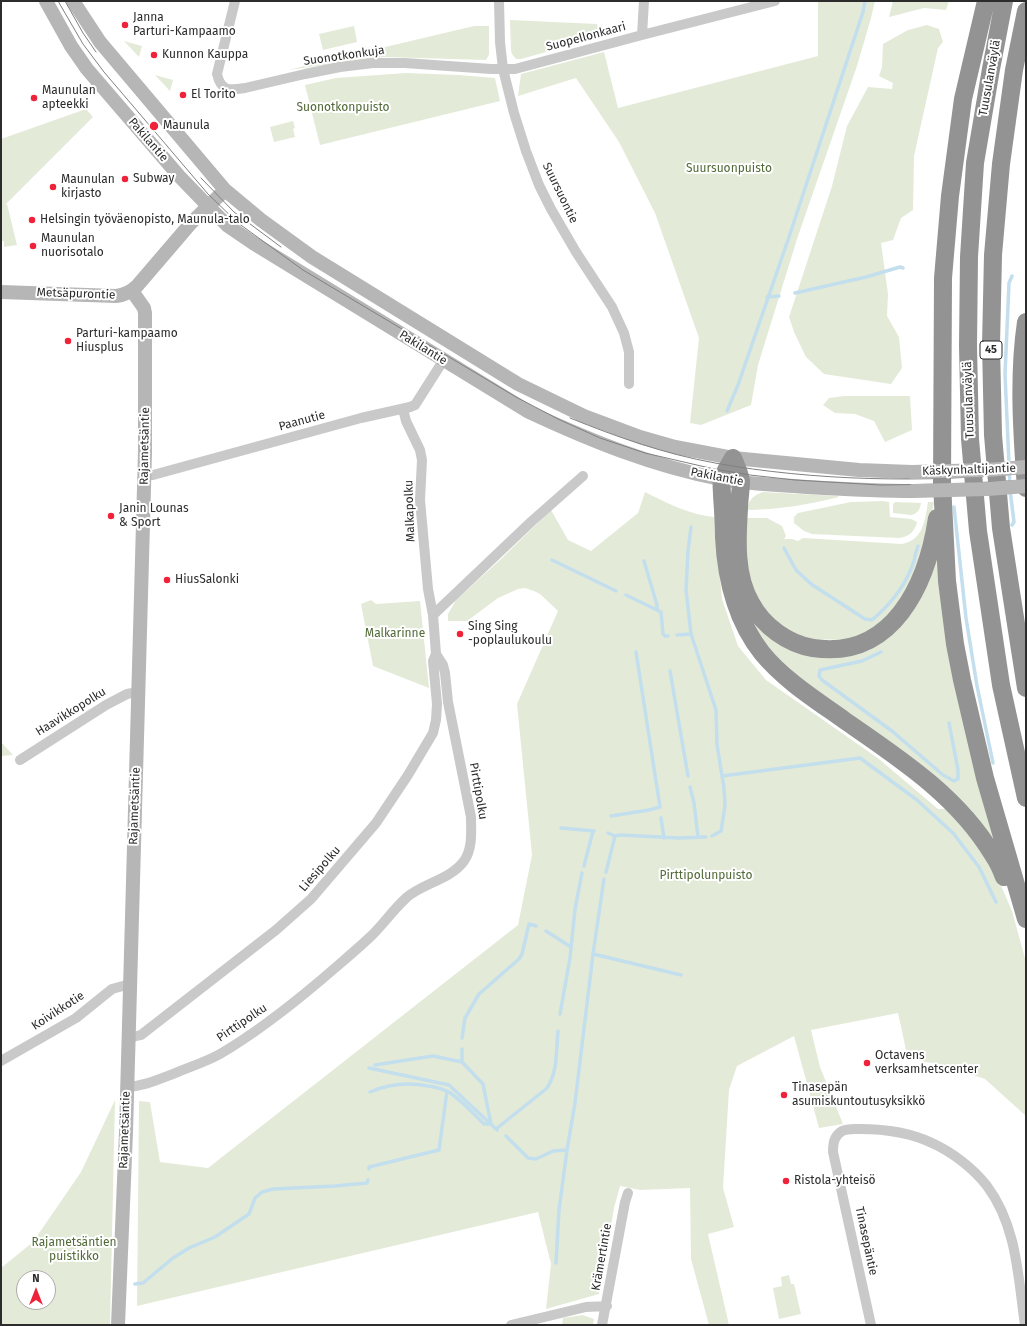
<!DOCTYPE html>
<meta charset="utf-8">
<style>
body{margin:0}
#map{position:relative;width:1027px;height:1326px;overflow:hidden;background:#fff;font-family:"Fira Sans",sans-serif}
canvas{display:block}
.frame{position:absolute;inset:0;border:2px solid #2c2c2c;pointer-events:none}
.north{position:absolute;left:16px;top:1270px;width:40px;height:40px;box-sizing:border-box;background:#fff;border:1px solid #ababab;border-radius:50%;rotate:0deg;font-size:11px;font-weight:700;line-height:16px;text-align:center;color:#2c2c2c}
.north::after{content:'';display:block;margin:auto;width:14px;height:18px;background:#ef2239;clip-path:polygon(50% 0,100% 100%,50% 72%,0 100%)}
</style>
<div id="map">
<canvas width="1027" height="1326"></canvas>
<div class="frame"></div>
<div class="north">N</div>
</div>
<script>
const c = document.querySelector('canvas').getContext('2d');
c.lineJoin = 'round';
function fillPath(path, color) { c.fillStyle = color; c.fill(path, 'evenodd'); }
function strokePath(path, color, width, dash) { c.strokeStyle = color; c.lineWidth = width; c.lineCap = dash ? 'butt' : 'round'; c.setLineDash(dash || []); c.stroke(path); }
function label(font, color, halo, rows, align = 'center') {
  c.font = font + ' "Fira Sans",sans-serif'; c.lineWidth = 4; c.setLineDash([]); c.textBaseline = 'middle'; c.strokeStyle = halo; c.fillStyle = color; for (const [text, x, y, turn = 0] of rows) {
    c.save(); c.translate(x, y); c.rotate((+turn || 0) * Math.PI / 180); c.textAlign = isNaN(turn) ? turn : align; if (halo) c.strokeText(text, 0, 0); c.fillText(text, 0, 0); c.restore();
  }
}
fillPath(new Path2D(`
 M818,1h57l-4,17 -14,48 -59,170 -40,129 -7,40 -50,20 -11,-2 9,-85 -44,-125 -36,-71 -43,-64 -58,18 3,-22 83,-22 14,56 200,-52z
 M893,1h56l-3,9 -22,-2 -35,9z
 M510,20l87,4 3,13 -79,22h-5l-4,-5 -1,-4z
 M927,25l12,4 4,13 -5,6 -24,108 -1,54 -12,8 -8,22 -12,3 7,51 -1,22 12,21 3,31 -11,16 -67,-10 -18,-17 -12,-25 -5,-15 43,-131 15,-60 21,-39 24,2 1,-6 -14,-7 3,-9 1,-23 25,-14z
 M354,26l3,16 -34,8 -4,-16z
 M474,26h15v29l-3,5 -103,-3 -95,13z
 M124,41l18,5 -3,11z
 M406,73l53,2 36,3 5,23 -180,44 -15,-60 31,-7z
 M155,75l18,5 -3,11z
 M86,109l7,8 -87,87h1l10,41 -13,2v-6h-3v-102z
 M293,121l2,7 -2,1 2,8 -21,5 -4,-15z
 M844,396h66l2,34 -27,12 -11,-21 -19,-7 -20,-1 -12,-8 6,-7z
 M645,492c22,11 45,23 69,25l3,4 1,33 4,45 16,47 28,34 113,79 59,50h9l7,6 39,52 19,44 14,51v154l-41,-37 -41,-14 -36,-6 -10,-46 -87,17 9,37 23,57 -24,4 -25,-92 -57,30 -8,24 -6,98 11,39 -26,7 21,91h-20l-18,-66 -1,-71 -50,2 -20,-4 -6,22 -15,86 -53,15 5,-45 -13,-52 -401,94 2,-205 11,1 10,60 48,6 310,-243 14,-70 -15,-151 41,-93 -18,-17 -6,-3 -9,-3 -7,1 -20,9 -31,23h-19v-7l8,-14 44,-40 51,-50 17,30 23,11 47,-38z
 M763,492l75,4 1,1c-32,8 -57,12 -90,13l-2,-2c3,-9 7,-13 16,-16z
 M883,501l6,1 1,15 21,2 6,3c-2,10 -9,15 -18,16l-87,-4 -8,-3 -10,-8v-6l4,-4 53,-11z
 M895,502l26,1c-1,6 -3,11 -10,12l-18,-2v-9z
 M928,502h6l-5,30 -22,60 -24,30 -32,18 -45,-1 -25,-13 -22,-23 -11,-26 -3,-51 2,-8h20l15,8 4,10 -2,3h8l6,2 5,-3 99,6c21,-4 23,-23 26,-42z
 M937,539l61,304 -12,-13 -205,-167 -25,-30 -9,-27 31,34 96,2z
 M371,600l5,4 44,-3 9,87 -56,-22 -12,-62z
 M1,742l12,13 -12,1z
 M115,1100l-5,225h-109v-57l32,-26 48,-70zM24,1278h24v24h-24z
 M789,1275l2,9h3l7,30 -22,5 -6,-31 9,-2 -1,-9z
 M583,1315l11,4 -1,6h-31l1,-7z`), '#e3ebd8');
strokePath(new Path2D(`
 M795,293l71,-16 34,-10 3,1
 M767,297l12,-1
 M727,411l11,-26 51,-148 74,-225 2,-11
 M1009,464l-4,-90 4,-91 3,-7
 M1009,470l1,14
 M1010,490l4,32 -2,3
 M954,507l12,111 11,68 16,77
 M691,527l-3,24 -2,39 5,44 25,76 1,35 7,43 1,18 -4,25 -9,5
 M784,548l12,22 15,14 54,35 7,1c19,-16 34,-34 42,-59 1,-5 2,-10 4,-15
 M552,560l64,31
 M644,561l13,44v4
 M626,595l35,17 2,22 2,2h3
 M677,635l14,-1
 M636,652l24,155
 M881,652l-19,9 -42,9 -1,6 3,4 70,51 51,44 11,6 4,-2v-9l-9,-47
 M670,671l18,105
 M722,776l138,-18 57,42 36,33 26,34 17,35
 M690,787l4,16 4,34
 M611,816l38,-6 11,-3
 M661,818l3,20
 M561,828l33,3
 M608,833l7,3
 M584,866l9,-35
 M606,872l9,-36 5,-1 59,3 27,-1
 M546,931l25,16
 M593,954l88,21
 M560,1014l10,-56 5,-49 7,-36
 M462,1038l3,-20 14,-24 40,-35 3,-5 7,-30 7,2
 M375,1065l58,-9 29,6
 M369,1068l80,17 48,45
 M370,1092c19,-8 38,-10 58,-6 7,1 15,3 21,6 13,9 24,21 35,32h7l-8,-40 -21,-22v-13
 M496,1129l50,-40c12,-15 10,-39 12,-58
 M506,1136l22,22 8,1 17,-8 14,-1
 M369,1169v-2l70,-17 8,-59
 M556,1263l3,-53 8,-60 8,-47 18,-149 11,-75
 M135,1284l8,-1 30,-25 16,-10 26,-11 34,-23 6,-16 7,-6 11,-3 62,-3 32,-3 1,-3`), '#c3deed', 3.5);
strokePath(new Path2D(`
 M235,1l-18,73c4,18 13,16 28,14l60,-14 35,-7 33,-4h32l86,6h24l127,-34 2,-34
 M499,1l1,41 3,27 11,44 12,38 13,34 12,24 25,43 36,55 12,26 5,19v32
 M642,35l133,-34
 M403,409l3,12 14,29 2,10 -2,40 8,89 5,26
 M144,475h9l208,-57 49,-11 5,-2 28,-44
 M20,760l86,-55 21,-11 11,-2
 M128,1038l13,-3 135,-105 35,-31 65,-76 32,-48 25,-42 3,-13 1,-16 -4,-43 3,-7
 M1,1061l75,-43 36,-29 18,-5
 M127,1087c17,-1 30,-7 46,-13 16,-7 33,-12 47,-20 36,-21 69,-47 101,-74 16,-14 32,-27 48,-42 13,-12 23,-27 37,-40 17,-15 44,-18 58,-37 9,-13 7,-30 7,-44l-23,-115 -3,-29 -2,-8 -7,-11 -3,-39 99,-94 51,-45
 M511,1325l75,-18 21,-1
 M602,1325l23,-123 3,-9
 M871,1325l-38,-173c0,-9 1,-16 9,-21 6,-3 13,-2 18,-2 25,0 49,3 72,14 20,9 41,25 55,43 30,40 31,91 38,139`), '#c9c9c9', 10);
strokePath(new Path2D(`
 M46,1l25,45 16,23 92,107 29,30 20,20 25,17 276,169c62,29 124,54 191,67 28,5 58,6 87,8 35,2 71,4 106,4
 M73,1l27,41 125,148 36,30 51,37 206,127 66,32 56,21 35,10 58,11 126,12 53,2
 M1,292l115,4c9,-1 15,-4 21,-10l54,-63 34,-33
 M118,1325l8,-193 19,-680v-139l-1,-5 -12,-17`), '#b6b6b6', 14);
strokePath(new Path2D(`
 M986,1l-23,98 -13,97 -7,82 -1,205 5,98 8,63 7,36 23,98 41,141
 M1004,1l-13,68 -16,94 -6,94 -1,89 2,93 8,92 23,154 25,113
 M1026,11l-12,59 -13,94 -8,91 -2,90 2,90 8,93 25,160
 M1026,322c-8,54 -4,112 0,166
 M733,458c-3,6 -10,15 -11,22 -1,4 0,10 0,15 1,14 2,28 2,42 2,41 12,83 38,116 22,27 54,47 82,67 55,38 114,76 149,135 5,7 8,14 11,22
 M733,458c3,7 7,16 8,23 0,9 -2,19 -2,28 -2,31 -4,66 12,94 12,23 37,41 62,45 80,12 114,-64 124,-130`), '#939393', 18);
strokePath(new Path2D(`
 M58,1l25,43 21,28 104,122 30,29 65,47 213,127 42,22 42,19 45,15 69,16 36,6 45,5 85,5 74,-1 72,-4
 M65,1l18,32 13,19
 M201,178l33,34 47,35
 M570,418c47,19 95,36 145,45 99,18 210,20 311,10`), '#818181', 1);
strokePath(new Path2D(`
 M912,472l75,-2 39,-3
 M913,491l75,-2 38,-3`), '#b6b6b6', 14);
for (const [x, y, r, color] of [
 [125,25,4,"#ef2239"],
 [154,55,4,"#ef2239"],
 [183,95,4,"#ef2239"],
 [34,98,4,"#ef2239"],
 [154,126,5,"#ef2239"],
 [125,179,4,"#ef2239"],
 [53,187,4,"#ef2239"],
 [32,220,4,"#ef2239"],
 [33,246,4,"#ef2239"],
 [68,341,4,"#ef2239"],
 [111,516,4,"#ef2239"],
 [167,580,4,"#ef2239"],
 [460,634,4,"#ef2239"],
 [867,1063,4,"#ef2239"],
 [784,1095,4,"#ef2239"],
 [786,1181,4,"#ef2239"]
]) { const dot = new Path2D(); dot.arc(x, y, r, 0, 2 * Math.PI); c.fillStyle = color; c.fill(dot); strokePath(dot, '#fff', 1.5); }
for (const [x, y, w] of [
 [991,350,22]
]) { const box = new Path2D(); box.roundRect(x - w / 2, y - 9, w, 18, 3); c.fillStyle = '#fff'; c.fill(box); strokePath(box, '#2c2c2c', 1); }
label('bold 11px', '#2c2c2c', null, [
 ["45",991,350]
]);
label('12px', '#2c2c2c', '#fff', [
 ["Janna",133,18],
 ["Parturi-Kampaamo",133,32],
 ["Kunnon Kauppa",162,55],
 ["Maunulan",42,91],
 ["apteekki",42,105],
 ["El Torito",191,95],
 ["Maunula",163,126],
 ["Subway",133,179],
 ["Maunulan",61,180],
 ["kirjasto",61,194],
 ["Helsingin työväenopisto, Maunula-talo",40,220],
 ["Maunulan",41,239],
 ["nuorisotalo",41,253],
 ["Parturi-kampaamo",76,334],
 ["Hiusplus",76,348],
 ["Janin Lounas",119,509],
 ["& Sport",119,523],
 ["HiusSalonki",175,580],
 ["Sing Sing",468,627],
 ["-poplaulukoulu",468,641],
 ["Octavens",875,1056],
 ["verksamhetscenter",875,1070],
 ["Tinasepän",792,1088],
 ["asumiskuntoutusyksikkö",792,1102],
 ["Ristola-yhteisö",794,1181]
], 'left');
label('12px', '#2c2c2c', '#fff', [
 ["Suopellonkaari",586,37,-15],
 ["Suonotkonkuja",344,56,-8],
 ["Tuusulanväylä",990,78,-80],
 ["Pakilantie",148,140,49],
 ["Suursuontie",560,193,64],
 ["Metsäpurontie",76,294,2],
 ["Pakilantie",423,348,32],
 ["Tuusulanväylä",969,400,-92],
 ["Paanutie",302,421,-15],
 ["Rajametsäntie",145,446,-89],
 ["Käskynhaltijantie",969,470,-2],
 ["Pakilantie",717,477,11],
 ["Malkapolku",410,511,-92],
 ["Haavikkopolku",71,712,-32],
 ["Pirttipolku",478,791,80],
 ["Rajametsäntie",135,806,-88],
 ["Liesipolku",320,869,-49],
 ["Koivikkotie",58,1011,-33],
 ["Pirttipolku",242,1023,-34],
 ["Rajametsäntie",125,1130,-88],
 ["Tinasepäntie",866,1241,78],
 ["Krämertintie",602,1257,-80]
]);
label('12px', '#516a37', '#fff', [
 ["Suonotkonpuisto",343,108],
 ["Suursuonpuisto",729,169],
 ["Malkarinne",395,634],
 ["Pirttipolunpuisto",706,876],
 ["Rajametsäntien",74,1243],
 ["puistikko",74,1257]
]);
</script>
